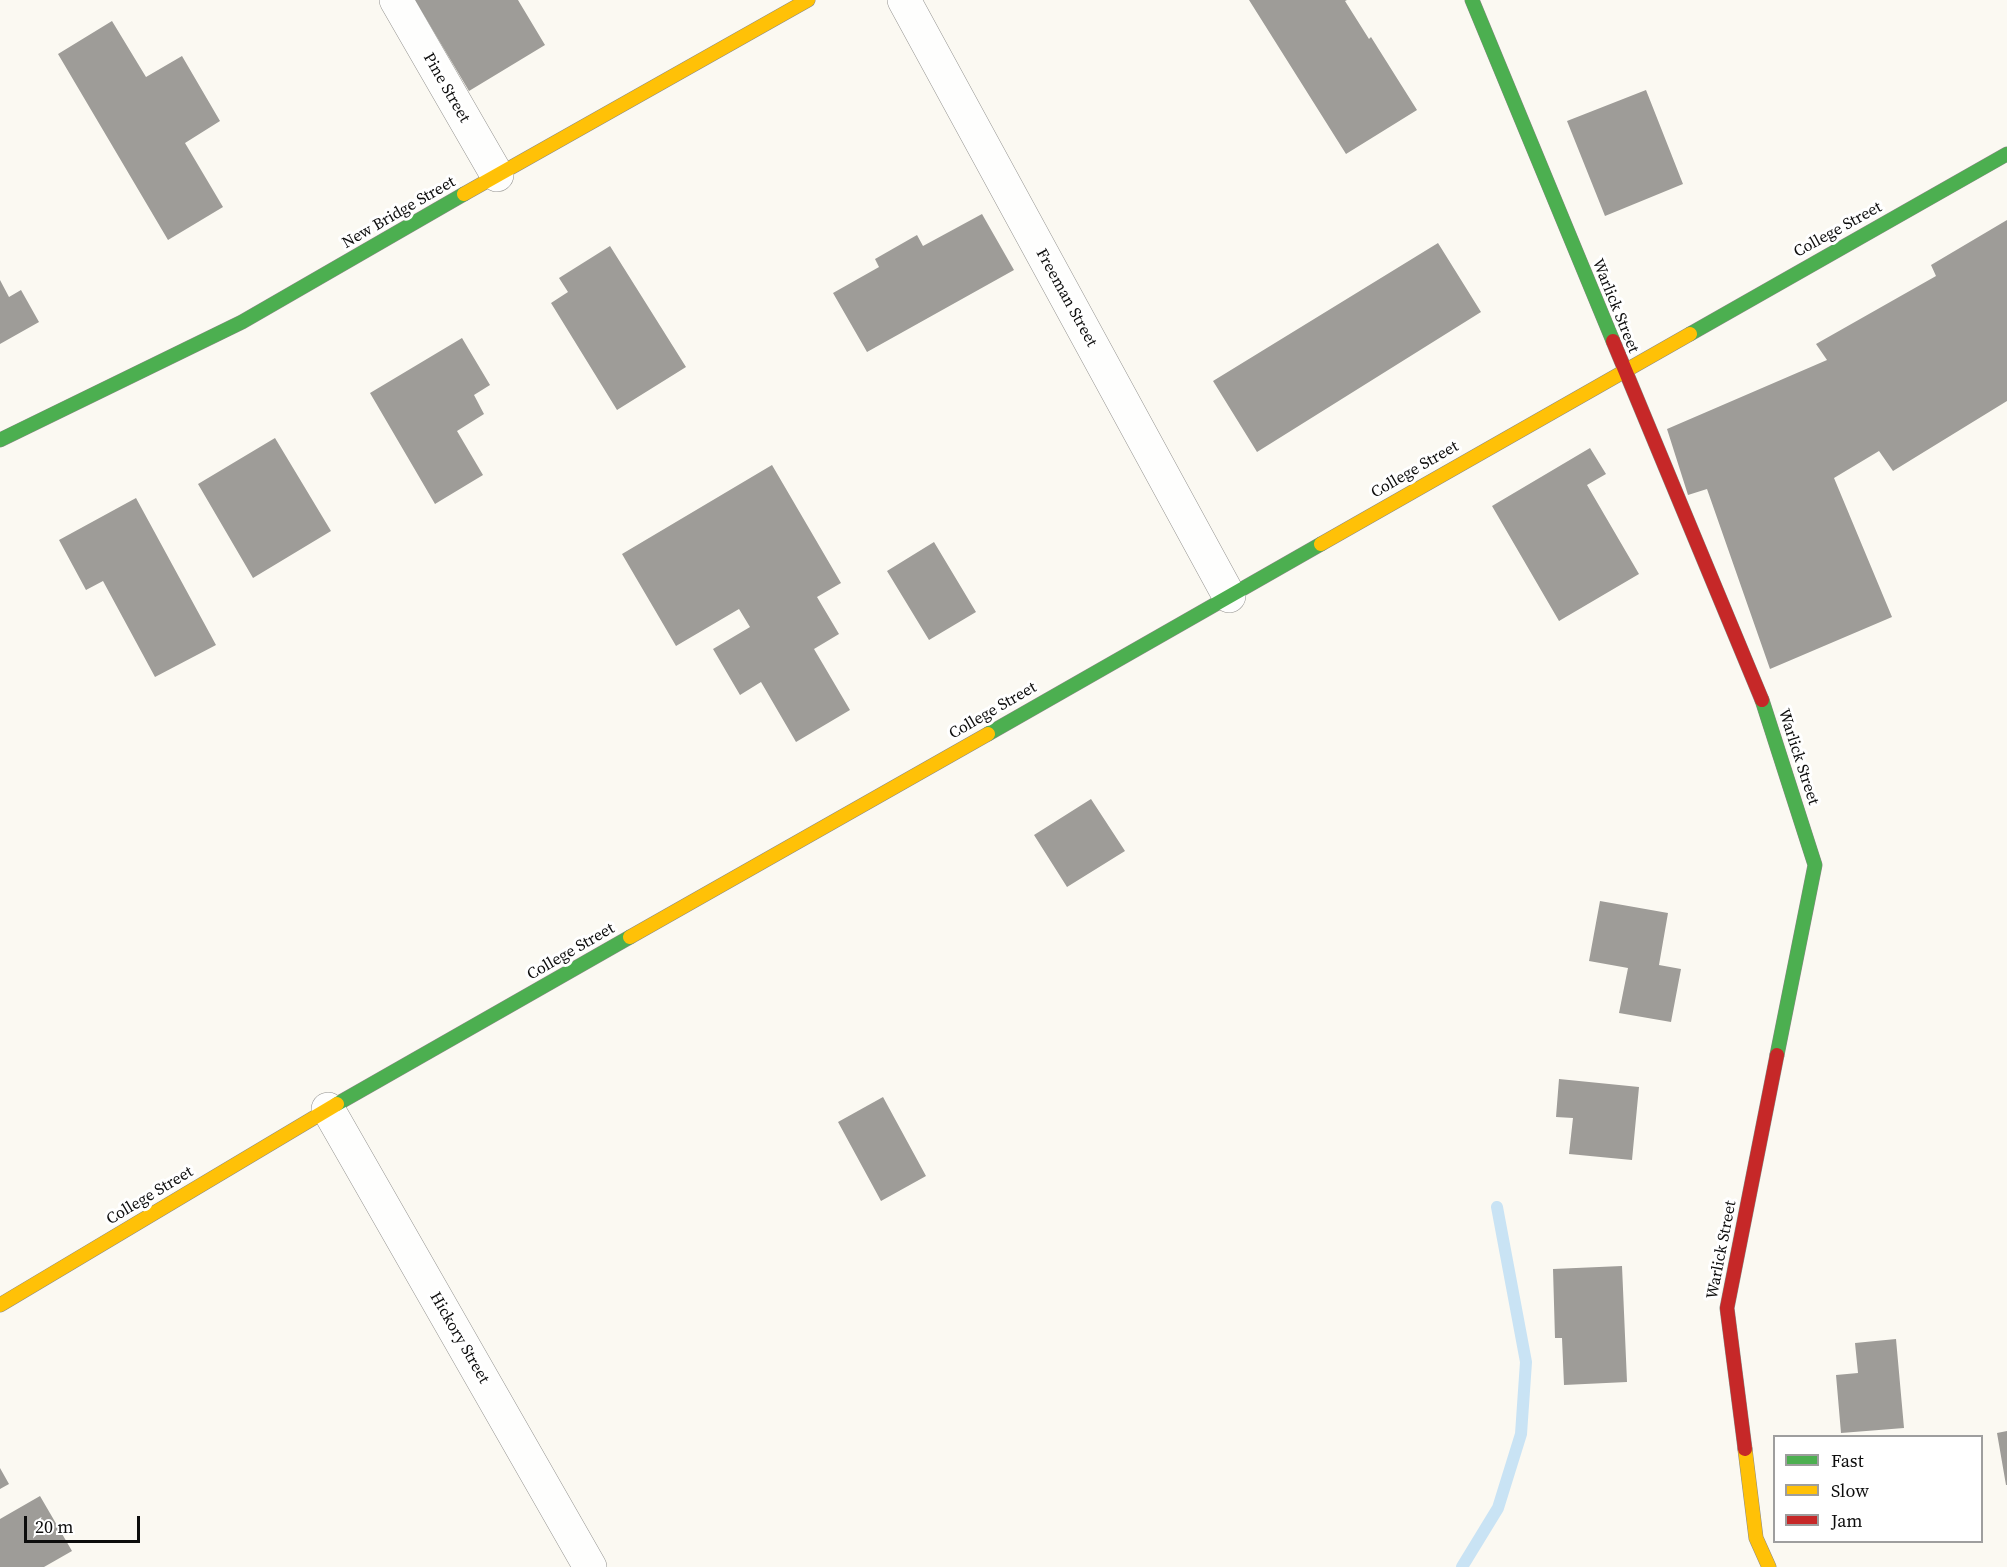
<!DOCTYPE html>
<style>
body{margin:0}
#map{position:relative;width:2007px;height:1567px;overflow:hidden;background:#fbf9f2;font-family:"Source Serif 4",serif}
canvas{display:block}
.legend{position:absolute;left:1773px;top:1435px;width:210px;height:108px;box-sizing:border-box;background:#fff;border:2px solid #9e9e9e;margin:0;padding:8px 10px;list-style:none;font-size:18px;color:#0d0d0d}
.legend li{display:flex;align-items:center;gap:12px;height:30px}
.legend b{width:30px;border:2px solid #9e9e9e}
.scale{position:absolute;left:24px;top:1516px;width:116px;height:27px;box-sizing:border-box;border:3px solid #0d0d0d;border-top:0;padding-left:8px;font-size:18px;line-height:21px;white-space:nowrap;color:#0d0d0d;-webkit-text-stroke:4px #fff;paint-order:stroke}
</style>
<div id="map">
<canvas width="2007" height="1567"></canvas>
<ul class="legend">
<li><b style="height:8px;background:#4caf50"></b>Fast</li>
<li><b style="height:8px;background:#ffc107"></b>Slow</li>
<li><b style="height:8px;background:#c62828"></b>Jam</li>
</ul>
<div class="scale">20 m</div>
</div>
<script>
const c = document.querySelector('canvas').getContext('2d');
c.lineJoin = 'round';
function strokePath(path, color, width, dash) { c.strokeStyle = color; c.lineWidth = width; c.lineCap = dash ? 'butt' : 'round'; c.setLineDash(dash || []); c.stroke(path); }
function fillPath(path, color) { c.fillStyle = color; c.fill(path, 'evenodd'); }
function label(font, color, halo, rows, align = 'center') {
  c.font = font + ' "Source Serif 4",serif'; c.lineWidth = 6; c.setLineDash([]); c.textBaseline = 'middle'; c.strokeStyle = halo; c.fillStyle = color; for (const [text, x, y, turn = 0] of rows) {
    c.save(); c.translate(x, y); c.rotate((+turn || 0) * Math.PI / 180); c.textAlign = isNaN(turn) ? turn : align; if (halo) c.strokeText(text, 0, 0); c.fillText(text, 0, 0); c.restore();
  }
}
strokePath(new Path2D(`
 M1462,1567l36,-59 23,-74 5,-72 -29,-155`), '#c9e3f4', 12);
fillPath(new Path2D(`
 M415,0h103l27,45 -76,46z
 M1249,0h98l-2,1 24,38 2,-2 46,73 -71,44z
 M112,21l34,56 36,-21 38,65 -35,22 38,64 -55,33 -110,-186z
 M1646,90l37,94 -78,32 -38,-95z
 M982,214l32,56 -147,82 -34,-59 46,-26 -4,-8 42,-24 6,11z
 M2007,220v181l-114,70 -14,-20 -45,27 58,139 -122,52 -63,-180 -19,6 -21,-66 160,-69 -11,-16 120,-68 -5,-11z
 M1438,243l43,69 -224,140 -44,-71z
 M610,246l76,121 -69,43 -66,-107 17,-11 -9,-14z
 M0,280l9,17 12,-7 18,32 -39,22z
 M462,338l28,47 -16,10 10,19 -27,17 26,44 -48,29 -65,-111z
 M275,438l56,93 -78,47 -55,-94z
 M1590,448l16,26 -19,11 52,89 -80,47 -67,-115z
 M772,465l69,118 -24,14 22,37 -25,15 36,61 -54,32 -35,-60 -21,13 -27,-46 37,-22 -11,-18 -63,37 -54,-92z
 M136,498l80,147 -61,32 -52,-96 -17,9 -27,-50z
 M934,542l42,70 -47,28 -42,-69z
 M1091,799l34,52 -58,36 -33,-52z
 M1600,901l68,12 -9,52 22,4 -10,53 -52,-9 9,-45 -39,-7z
 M1559,1079l80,8 -7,73 -63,-6 4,-36 -17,-1z
 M883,1097l43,79 -45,25 -43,-79z
 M1622,1266l5,116 -63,3 -2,-47h-7l-2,-69z
 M1896,1339l8,89 -63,5 -5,-58 22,-2 -3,-30z
 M2007,1431v54h-1l-9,-52z
 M0,1468l9,16 -9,5z
 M40,1496l32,55 -28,16h-44v-48z`), '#9e9c98');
const street = new Path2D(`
 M396,0l101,175
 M904,0l325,596
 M328,1109l262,458`);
const fast = new Path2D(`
 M1472,0l141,341
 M1690,334l317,-180
 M0,440l242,-118 222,-128
 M1762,700l53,165 -38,190
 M988,734l333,-190
 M337,1104l293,-167`);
const slow = new Path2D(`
 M464,194l344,-194
 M1321,544l369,-210
 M630,937l358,-203
 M0,1305l337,-201
 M1745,1449l11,89 13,29`);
const jam = new Path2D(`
 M1613,341l149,359
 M1745,1449l-18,-141 50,-253`);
strokePath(street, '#949390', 34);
strokePath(fast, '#8b8a87', 15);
strokePath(slow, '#8b8a87', 15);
strokePath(jam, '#8b8a87', 15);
strokePath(street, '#fefefd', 33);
strokePath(fast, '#4caf50', 14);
strokePath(slow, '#ffc107', 14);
strokePath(jam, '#c62828', 14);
label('16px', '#0d0d0d', '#fff', [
 ["Pine Street",446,88,60],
 ["New Bridge Street",399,213,-30],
 ["College Street",1838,230,-29],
 ["Freeman Street",1066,298,61],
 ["Warlick Street",1615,306,68],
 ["College Street",1415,470,-30],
 ["College Street",993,711,-30],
 ["Warlick Street",1798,757,72],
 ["College Street",571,952,-30],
 ["College Street",150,1196,-31],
 ["Warlick Street",1722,1250,-79],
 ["Hickory Street",459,1338,60]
]);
</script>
